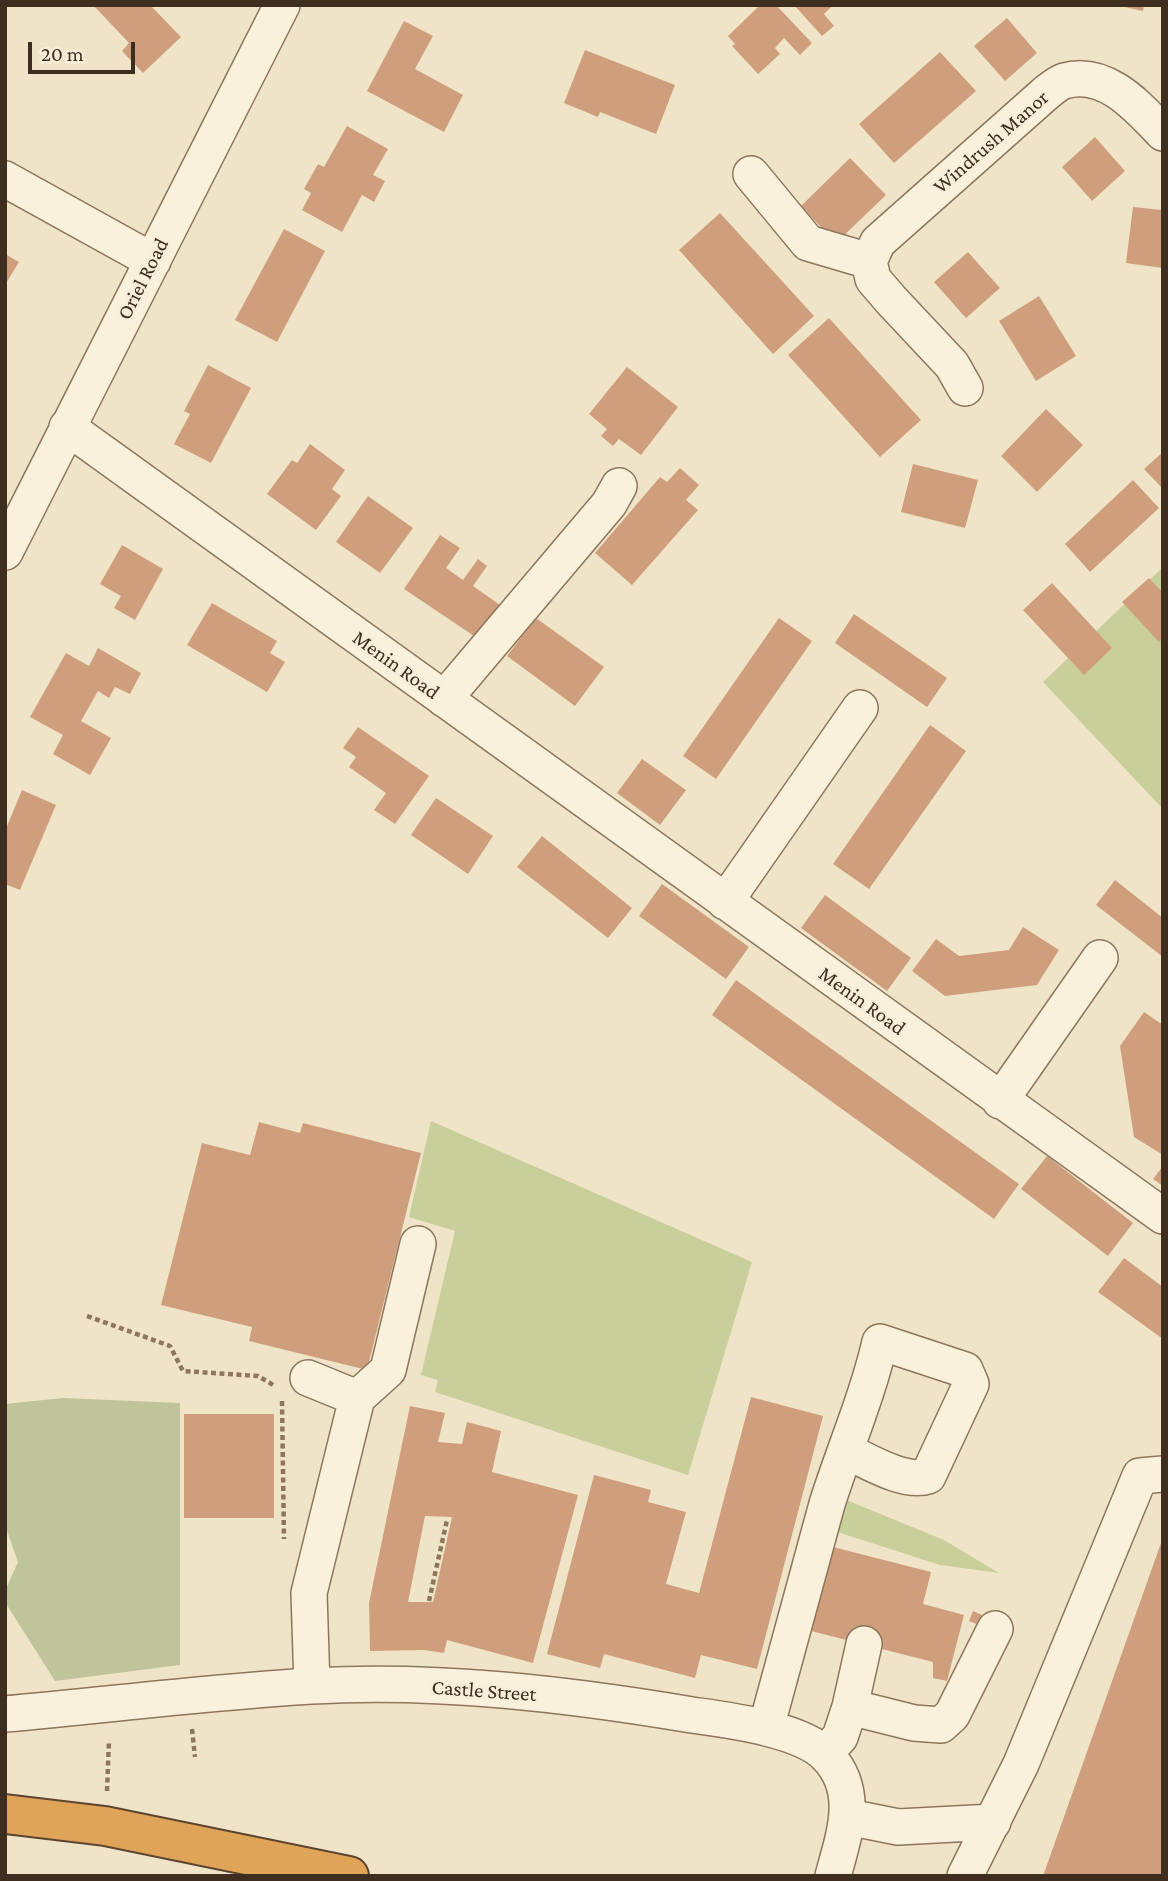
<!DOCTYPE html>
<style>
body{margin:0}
#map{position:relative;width:1168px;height:1881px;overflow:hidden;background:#f0e4c8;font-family:"Crimson Pro",serif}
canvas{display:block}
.frame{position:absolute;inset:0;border:7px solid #3d2e20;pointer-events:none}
.scale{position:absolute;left:28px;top:42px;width:107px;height:32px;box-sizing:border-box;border:4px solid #3d2e20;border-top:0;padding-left:9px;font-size:21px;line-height:24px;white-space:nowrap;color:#3d2e20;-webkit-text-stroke:5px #f7eed8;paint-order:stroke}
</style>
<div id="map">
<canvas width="1168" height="1881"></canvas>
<div class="frame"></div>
<div class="scale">20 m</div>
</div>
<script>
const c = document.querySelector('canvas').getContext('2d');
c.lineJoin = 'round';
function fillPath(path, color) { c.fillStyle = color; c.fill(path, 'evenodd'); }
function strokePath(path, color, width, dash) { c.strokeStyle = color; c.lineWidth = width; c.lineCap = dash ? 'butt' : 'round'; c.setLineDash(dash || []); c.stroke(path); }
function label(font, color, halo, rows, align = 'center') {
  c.font = font + ' "Crimson Pro",serif'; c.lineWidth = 5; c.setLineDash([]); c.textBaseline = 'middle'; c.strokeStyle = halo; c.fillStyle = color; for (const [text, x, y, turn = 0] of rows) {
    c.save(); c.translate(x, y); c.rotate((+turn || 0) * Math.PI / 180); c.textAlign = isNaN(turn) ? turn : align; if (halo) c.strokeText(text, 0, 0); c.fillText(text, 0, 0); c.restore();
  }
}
fillPath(new Path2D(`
 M1163,567v242l-120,-127z
 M431,1121l321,141 -64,213 -253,-83 3,-12 -17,-5 34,-144 -46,-14z
 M839,1497l105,43 55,33 -59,-8 -109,-35z`), '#c9cf9b');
fillPath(new Path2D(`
 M63,1398l117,5v262l-125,16 -50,-79v-11l13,-29 -13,-37v-121z`), '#bfc49a');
fillPath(new Path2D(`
 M93,5h57l31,32 -38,36 -21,-22 7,-8z
 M760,5h16l36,38 -12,12 -16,-17 -9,10 5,6 -22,20 -26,-28 3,-2 -7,-8z
 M794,5h39l-9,9 10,12 -12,10z
 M1115,5h29l-1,6z
 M1007,18l30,35 -32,28 -31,-35z
 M404,21l29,15 -18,33 48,26 -19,37 -77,-41z
 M585,50l90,35 -19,49 -56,-22 -2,5 -34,-14z
 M940,52l36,39 -82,72 -35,-39z
 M347,126l41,23 -15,26 12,6 -11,21 -12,-7 -20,37 -40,-22 9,-17 -7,-4 14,-25 6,3z
 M1095,137l30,34 -33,30 -30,-34z
 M850,158l36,37 -50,48 -35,-37z
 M1133,207l30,3v58l-37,-5z
 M720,213l94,103 -41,38 -94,-104z
 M284,229l41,22 -48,91 -42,-22z
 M968,252l32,36 -34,30 -32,-36z
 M5,254l14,8 -14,23z
 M1039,296l37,60 -40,25 -37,-60z
 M829,318l92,102 -41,37 -92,-102z
 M208,365l43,23 -40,75 -37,-19 16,-30 -6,-3z
 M627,367l51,40 -37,48 -22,-16 -6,7 -12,-10 6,-7 -18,-15z
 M1046,409l37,36 -46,47 -36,-36z
 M310,444l35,26 -13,19 9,7 -25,34 -49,-36 25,-34 5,3z
 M1163,452v37l-19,-20z
 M913,464l65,16 -13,48 -64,-16z
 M680,468l19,17 -13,15 12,10 -66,75 -37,-32 65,-76 7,5z
 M1133,480l26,28 -69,64 -25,-28z
 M368,496l45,32 -33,45 -44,-31z
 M440,535l20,13 -14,20 17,12 15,-21 9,7 -14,20 27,19 -23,33 -73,-49z
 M122,545l41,24 -28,51 -21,-12 7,-12 -21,-12z
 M1149,578l14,15v45l-4,4 -37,-40z
 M1052,583l60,65 -28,27 -61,-65z
 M212,603l65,38 -7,12 15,9 -18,30 -80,-47z
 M854,614l93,64 -20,29 -92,-64z
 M536,618l68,49 -29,39 -68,-50z
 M779,618l33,23 -96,138 -33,-23z
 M98,648l43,25 -11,21 -15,-7 -6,11 -11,-7 -17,30 30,17 -21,37 -37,-21 10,-19 -33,-18 36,-64 23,13z
 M930,725l36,26 -97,138 -36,-25z
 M358,727l71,49 -34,48 -21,-14 12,-17 -37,-26 7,-10 -13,-9z
 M642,759l44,31 -26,35 -43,-32z
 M22,790l34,15 -36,85 -15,-6v-53z
 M436,798l57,38 -25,38 -57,-39z
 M542,836l90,72 -24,30 -91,-71z
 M1115,880l48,38v39l-67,-52z
 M662,884l87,63 -23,32 -87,-63z
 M825,895l86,63 -24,33 -86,-63z
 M1023,927l36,23 -22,35 -92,11 -33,-25 24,-32 23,17 50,-6z
 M736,980l283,204 -25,35 -282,-204z
 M1144,1012l19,13v30l-2,3 2,13v84l-29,-18 -14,-91z
 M259,1122l41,11 3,-10 118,30 -54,217 -118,-29 3,-14 -91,-22 41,-162 48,12z
 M1047,1156l86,67 -25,33 -87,-67z
 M1163,1166v20l-10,-7z
 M1124,1258l39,29v52l-65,-47z
 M751,1397l72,19 -66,253 -56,-14 -6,23 -91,-24 -4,14 -53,-14 47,-179 57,15 -3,12 38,10 -20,72 33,9z
 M410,1406l35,7 -7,29 24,2 5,-22 34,9 -9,41 86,23 -45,168 -86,-23 -3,13 -20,-3 -54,1 -1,-48zM425,1516l27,1 -19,85h-25z
 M184,1414h90v104h-90z
 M1162,1540l1,336h-120z
 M833,1547l98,25 -8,32 41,11 -17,66 -14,-3v-16l-122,-31z
 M973,1611l9,4 -3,10 -10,-4z`), '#cf9f7d');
const minor = new Path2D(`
 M751,174l57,69 61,18
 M5,179l148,82
 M965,388l-13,-23 -61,-65 -18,-21 -4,-18 9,-19 168,-149c5,-4 12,-10 18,-12 42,-12 74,26 99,52
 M67,427l1096,789
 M5,552l277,-547
 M444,699l165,-195 10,-18
 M725,902l135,-194
 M1000,1101l100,-143
 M308,1378l49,20
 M312,1686l-3,-93 48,-195 31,-28 30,-126
 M850,1707l64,16 27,2 11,-10 43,-86
 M5,1714c102,-9 204,-22 307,-28 126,-7 255,8 380,29 35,5 110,14 135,41 34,35 17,79 6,120
 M766,1728l61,-224c17,-54 40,-106 53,-162l85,28 6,14 -43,92c-23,8 -60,-15 -82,-25
 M825,1753l15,-16 10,-30 14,-63
 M848,1817l50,10 95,-5
 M965,1876l56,-112 119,-288 23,-2`);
const highway = new Path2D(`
 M5,1814l100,12 244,50`);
strokePath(minor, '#8d765c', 38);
strokePath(highway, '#5b4430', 42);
strokePath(new Path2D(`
 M87,1316l83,30 13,25 75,5 17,10
 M282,1401l2,138
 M429,1601l18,-81
 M192,1729l3,28
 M107,1791l2,-51`), '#8d765c', 4.5, [5, 3.5]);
strokePath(minor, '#faf1dc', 35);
strokePath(highway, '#e0a458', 38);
label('21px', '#3d2e20', '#f7eed8', [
 ["Windrush Manor",991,142,-41],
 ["Oriel Road",143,279,-63],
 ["Menin Road",396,665,36],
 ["Menin Road",862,1001,36],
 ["Castle Street",484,1691,4]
]);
</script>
